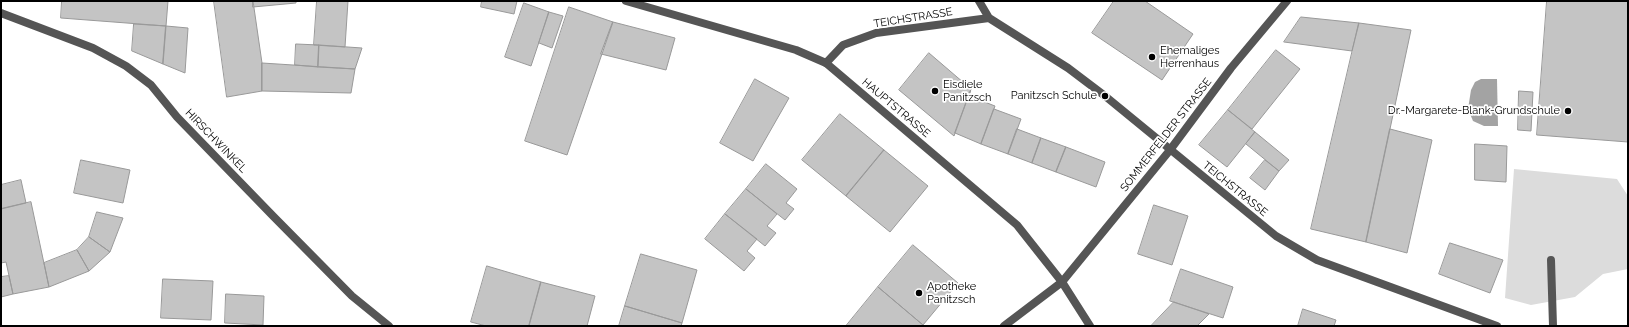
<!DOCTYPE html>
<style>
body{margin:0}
#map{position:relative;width:1629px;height:327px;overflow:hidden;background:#fff;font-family:Raleway,sans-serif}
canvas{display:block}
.frame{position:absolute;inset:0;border:2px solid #000;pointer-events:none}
</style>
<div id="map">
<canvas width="1629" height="327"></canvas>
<div class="frame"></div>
</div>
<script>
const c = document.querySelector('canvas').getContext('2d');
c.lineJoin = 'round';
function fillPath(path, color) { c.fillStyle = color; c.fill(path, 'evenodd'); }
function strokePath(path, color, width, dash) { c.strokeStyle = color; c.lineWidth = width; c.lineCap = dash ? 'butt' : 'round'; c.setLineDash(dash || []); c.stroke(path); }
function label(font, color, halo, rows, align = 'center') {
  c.font = font + ' Raleway,sans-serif'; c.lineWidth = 3.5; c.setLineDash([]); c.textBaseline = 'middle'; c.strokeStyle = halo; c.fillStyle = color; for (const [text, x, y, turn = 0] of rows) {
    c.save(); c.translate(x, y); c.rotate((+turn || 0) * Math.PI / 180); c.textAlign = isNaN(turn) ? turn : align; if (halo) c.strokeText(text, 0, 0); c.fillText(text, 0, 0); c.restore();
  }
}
fillPath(new Path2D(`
 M1514,169l103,10 11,17v73l-25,5 -28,23 -44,8 -26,-7z`), '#dcdcdc');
fillPath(new Path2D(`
 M1481,79h16l1,47h-14l-11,-5 -5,-12 3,-19 4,-8z`), '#a3a3a3');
const building = new Path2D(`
 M62,1h106l-2,25 -105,-8z
 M214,1h39l9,62v28l-35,6z
 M253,1h43v2l-43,4z
 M317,1h31l-3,46 -31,-2z
 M482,1h35l-3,13 -33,-7z
 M1114,1h31l48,33 -31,46 -70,-47z
 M1547,1h81v141l-91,-7z
 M524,3l25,9 -18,54 -26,-9z
 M569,7l44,15 -46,133 -42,-14z
 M549,12l14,4 -11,32 -13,-5z
 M1301,17l58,6 -7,28 -68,-9z
 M613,22l62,16 -9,32 -65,-16z
 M1359,23l52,7 -45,212 -55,-13z
 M134,24l32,2 -3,38 -31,-13z
 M166,26l22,2 -3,45 -22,-9z
 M296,44l23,1 -1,22 -23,-2z
 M319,45l43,3 -7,21 -37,-2z
 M1276,50l24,19 -48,60 -24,-19z
 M929,53l42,36 -17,47 -55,-46z
 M262,63l93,6 -4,24 -89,-2z
 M755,79l34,19 -36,63 -33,-18z
 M971,89l-2,7 26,10 -14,38 -26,-11z
 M1519,91l14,1 -2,39 -13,-1z
 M994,109l27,10 -13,35 -27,-10z
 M1228,110l27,22 -28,35 -28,-22z
 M840,114l44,36 -38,46 -44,-36z
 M1017,129l24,9 -9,25 -24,-9z
 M1390,129l42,11 -25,113 -41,-11z
 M1255,132l34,28 -10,11 -33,-27z
 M1041,138l25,9 -10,25 -24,-9z
 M1475,144l32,2 -1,36 -31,-2z
 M1066,147l39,15 -9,25 -40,-15z
 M884,150l44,36 -38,46 -44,-36z
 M81,160l49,10 -7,33 -49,-10z
 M1265,160l14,11 -14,19 -15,-12z
 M766,164l31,25 -11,14 8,6 -9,11 -39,-31z
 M21,180l5,23 -25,6v-24z
 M746,189l31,25 -10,12 9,7 -11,13 -40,-32z
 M31,202l18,85 -36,7 -7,-32 -5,1v-54z
 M1154,205l34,11 -16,49 -34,-11z
 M97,212l26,6 -13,34 -21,-15z
 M725,214l32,25 -10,12 8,7 -11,13 -39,-32z
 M89,237l21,15 -21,19 -12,-21z
 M1450,243l53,17 -13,33 -51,-19z
 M913,245l45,38 -35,42 -45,-38z
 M77,250l12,21 -40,16 -5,-24z
 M641,254l56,16 -15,53 -57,-17z
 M487,266l54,16 -12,44h-43l-15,-4z
 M1181,269l52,18 -10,31 -53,-17z
 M9,276l4,18 -12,3v-20z
 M163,279l50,2 -2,39 -50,-2z
 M541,282l54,14 -8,30h-58z
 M878,287l45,38 -1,1h-76z
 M226,294l38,2 -1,29 -38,-2z
 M1174,302l35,12 -12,12h-46z
 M625,306l57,17 -1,3h-62z
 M1303,309l33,11 -2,6h-36z`);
fillPath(building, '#c4c4c4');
strokePath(building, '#999', 1);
strokePath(new Path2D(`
 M1551,260l2,66`), '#555', 8);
strokePath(new Path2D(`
 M979,1l10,17
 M1,13l92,35 33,18 25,19 26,32 96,99 79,80 37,30
 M826,63l17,-18 33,-12 113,-15 79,50 37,28 171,140 41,24 180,66
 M1004,326l58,-44`), '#555', 8);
strokePath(new Path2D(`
 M626,1l170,49 30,13 191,162 45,57 28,44
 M1062,282l108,-132 61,-82 56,-67`), '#555', 8);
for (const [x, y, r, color] of [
 [1152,57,4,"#000"],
 [935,91,4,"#000"],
 [1105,96,4,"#000"],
 [1568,111,4,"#000"],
 [919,293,4,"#000"]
]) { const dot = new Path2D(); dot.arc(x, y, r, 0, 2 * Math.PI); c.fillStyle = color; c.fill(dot); strokePath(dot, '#fff', 1.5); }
label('11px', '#000', '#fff', [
 ["TEICHSTRASSE",913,18,-9],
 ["HAUPTSTRASSE",896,108,40],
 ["SOMMERFELDER STRASSE",1166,135,-52],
 ["HIRSCHWINKEL",216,141,46],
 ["TEICHSTRASSE",1235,189,39]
]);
label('11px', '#000', '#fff', [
 ["Ehemaliges",1160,51],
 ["Herrenhaus",1160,64],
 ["Eisdiele",943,85],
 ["Panitzsch",943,98],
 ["Panitzsch Schule",1097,96,"right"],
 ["Dr.-Margarete-Blank-Grundschule",1560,111,"right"],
 ["Apotheke",927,287],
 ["Panitzsch",927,300]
], 'left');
</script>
